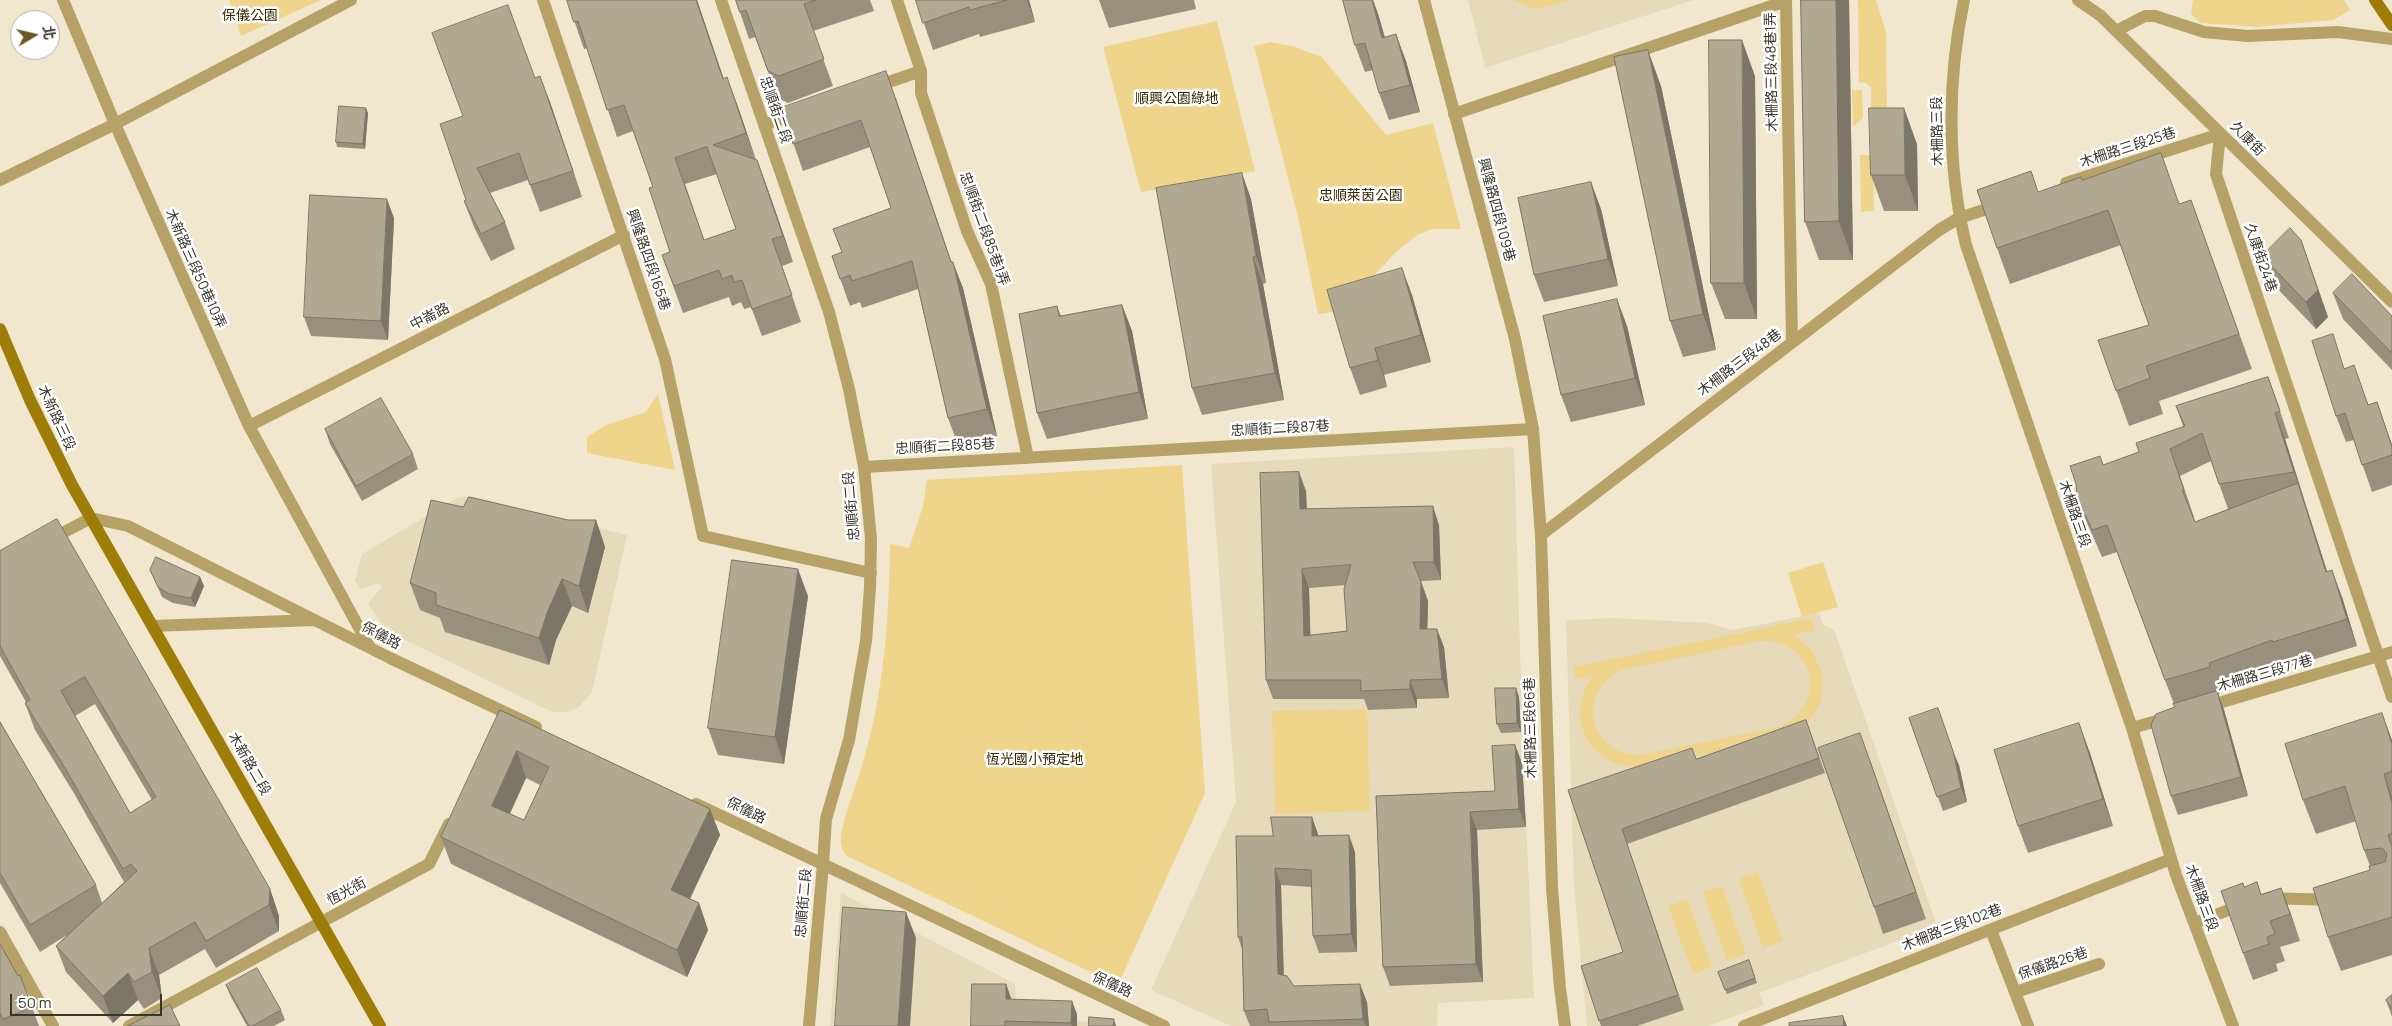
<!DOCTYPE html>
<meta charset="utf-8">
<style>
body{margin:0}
#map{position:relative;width:2392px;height:1026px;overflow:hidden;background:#f0e7ce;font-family:Manrope,"Noto Sans TC",sans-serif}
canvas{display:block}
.north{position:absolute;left:10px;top:10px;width:50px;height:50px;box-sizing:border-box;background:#fff;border:1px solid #afaeaa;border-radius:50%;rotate:81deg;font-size:14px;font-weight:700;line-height:20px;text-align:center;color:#38352b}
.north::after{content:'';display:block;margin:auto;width:18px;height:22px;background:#695826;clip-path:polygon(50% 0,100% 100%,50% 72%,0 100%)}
.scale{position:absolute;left:10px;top:994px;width:152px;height:22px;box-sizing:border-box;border:2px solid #38352b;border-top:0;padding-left:6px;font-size:15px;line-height:18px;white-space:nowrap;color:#38352b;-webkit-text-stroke:4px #fff;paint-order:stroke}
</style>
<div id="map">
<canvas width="2392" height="1026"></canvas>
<div class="north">北</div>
<div class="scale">50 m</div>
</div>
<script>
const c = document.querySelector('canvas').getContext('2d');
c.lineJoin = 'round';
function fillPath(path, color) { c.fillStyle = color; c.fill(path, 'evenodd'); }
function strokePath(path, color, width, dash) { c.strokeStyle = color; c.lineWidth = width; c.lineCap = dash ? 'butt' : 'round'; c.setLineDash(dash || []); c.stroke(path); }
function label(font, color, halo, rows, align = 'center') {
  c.font = font + ' Manrope,"Noto Sans TC",sans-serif'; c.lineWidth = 5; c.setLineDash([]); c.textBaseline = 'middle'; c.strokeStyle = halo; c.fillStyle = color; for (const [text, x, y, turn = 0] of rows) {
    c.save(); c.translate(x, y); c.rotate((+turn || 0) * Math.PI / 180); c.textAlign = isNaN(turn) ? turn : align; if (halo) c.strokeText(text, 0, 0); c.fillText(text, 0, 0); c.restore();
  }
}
fillPath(new Path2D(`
 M1468,0h225l-208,68z
 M1514,447l9,304 11,247 -96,5 -1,23h-206l-80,-36 85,-188 -25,-338z
 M459,497h17l151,38 -35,157 -13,15 -11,5h-16l-165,-81 -19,-27 14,-17 -3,-4 -19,6 -5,-8 7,-27z
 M1819,613l4,12 6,2 6,5 102,294 -178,67 5,12 -55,21h-122l-13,-141 -8,-265 48,-2 94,5 25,7z
 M841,893l174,91 2,30 105,12h-292z`), '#e6daba');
fillPath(new Path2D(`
 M229,0h92l-80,36z
 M1513,0h60l-38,9z
 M1858,0h18l10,32 1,85 28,20h-15l-29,-19v-31l-3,-1 -1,-3 -8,-1z
 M2193,0h151l6,10 -17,10 -76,7 -56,-4 -10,-9z
 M1217,21l38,150 -114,21 -38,-145z
 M1270,42l22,4 30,11 64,78 47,-12 28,106h-29l-15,6 -22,18 -54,58 -23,3 -20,-97 -44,-171z
 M1852,90h10l1,28 -10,9z
 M1860,155h13l1,56 -13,1z
 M658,394l17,76 -88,-17v-16l19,-12 40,-13z
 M1182,465l23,328 -87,192 -271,-129c-3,-4 -6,-8 -6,-13 -2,-15 16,-60 21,-77 22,-73 27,-146 28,-222l19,4 14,-42 4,-26z
 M1823,562l15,45 -36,10 -14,-44z
 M1812,618l2,12 -20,5 18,15 10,23v26l-5,11 -16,19 -22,10 -135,28c-53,3 -81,-46 -52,-91l-16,3 -3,-12zM1761,641c55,-1 68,64 18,86l-139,28c-52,-2 -65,-62 -18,-85z
 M1367,709l3,102 -95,3 -3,-103z
 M1758,872l25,69 -20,7 -24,-69z
 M1722,886l24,68 -19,7 -24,-69z
 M1687,899l25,68 -19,7 -25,-68z`), '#efd58c');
strokePath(new Path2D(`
 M63,0l52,124 134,302 120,220
 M543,0l122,359 38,177 168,37
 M897,0l24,71v22l46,138 24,53 37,174
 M1786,0l6,342
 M2078,0l23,16 291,286
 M2116,31l29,-15h10l49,16 44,4 90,-4 54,7
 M874,87l47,-16
 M1454,114l332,-113
 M764,125l34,-12
 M0,180l115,-56 236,-124
 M2066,183l154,-49 -4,40 176,523
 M249,426l375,-191
 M864,467l669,-38
 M1541,535l398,-305 20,-12 40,-13
 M49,540l42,-22
 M2205,707l187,-55
 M2132,728l35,-10
 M2268,898l65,2
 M2195,923l49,-19
 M1991,930l37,96
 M0,932l53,94
 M2016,992l83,-28
 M129,1026l300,-162 20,-40
 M809,1026l14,-162
 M1744,1026l427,-167`), '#b6a167', 12);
strokePath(new Path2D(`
 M721,0l108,312 20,77 15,78 7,72 -1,49 -4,53 -17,99 -23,79 -3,45
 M1424,0l91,339 18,90 8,106 11,353 8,100 5,38
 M1964,0c-17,80 -17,166 2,245l166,483 44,147 57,151
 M91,518l37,8 262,132 146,69
 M153,626l161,-6
 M696,804l468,222`), '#b6a167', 12);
strokePath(new Path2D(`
 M2375,0l17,25
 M0,329l30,71 42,85 308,541`), '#9d7d07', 12);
fillPath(new Path2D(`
 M567,0h130l26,79 14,25 19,56h1l10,27 26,75 -11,4 19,56 -39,14 -11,-29 -7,2 -3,-7 -9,4 -3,-9 -46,16 -21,-58 8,-3 -17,-65 -20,-56 -16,6 -30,-89 -3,1zM717,174l19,55 -32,11 -19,-56z
 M736,0h134l4,11 -61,20 20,55 -45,17 -10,-5 -23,-61 -6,2z
 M916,0h113l6,22 -55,15 -1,-3 -46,16z
 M1099,0h95l2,9 -87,19z
 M1343,0h30l5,14 7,23 21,24 14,51 -31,8 -10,-27 -6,-23 -8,2 -10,-27z
 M1801,0h48l4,260h-34l-14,-38z
 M1755,76l2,243h-32l-14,-36z
 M535,78l15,24 32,95 -42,15 -12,-32 -38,13 15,29 10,27 -24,12 -17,-34 -10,-26 2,-1 -3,-84z
 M1661,86l55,264 -33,7 -13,-36z
 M896,98l55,164 12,26 34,148 -39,9 -10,-27 -30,-129 -56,19 -2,-6 -10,4 -18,-50 10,-4 49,-44 -21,-61 -67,24 -22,-63z
 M368,113l-3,36 -28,-2 -1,-5z
 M1917,144l1,67h-34l-13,-36z
 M2082,180l97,24 12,-4 61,169 -93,32 4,13 -34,12 -31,-86 51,-15 -28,-80 -111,39 -13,-36z
 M1251,199l15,84 -3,1 21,116 -82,15 -10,-27z
 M1601,209l17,77 -74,16 -10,-27z
 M394,218l-6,122 -77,-4 -7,-19z
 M2301,240l27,77 -12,12 -45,-47 -9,-26z
 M2333,293l59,23v54l-49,-51z
 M1412,295l19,67 -47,13 3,12 -27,8 -10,-27z
 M1122,305l10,26 16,88 -101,20 -10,-26 20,-107 4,10z
 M1627,326l18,79 -74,17 -10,-27z
 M2345,368l24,37 8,-3 15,43v40l-20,7 -18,-52 -8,2 -10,-26z
 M2268,377l21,61 -4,1 42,132 15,26 15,49 -74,23 -1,-2 -64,23 2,4h-2l6,16 24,86 -70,19 -7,-19 4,-89 -58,-155 -15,5 -15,-34 -10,-27 26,-31 36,-13 44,-26 -7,-20zM2211,461l17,48 -33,13 -2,-5h1l-14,-41z
 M325,429l88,25 5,15 -56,32 -32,-57z
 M1306,491l1,18 132,16 2,55 -20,1 7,20 -1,28 17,18 5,51 -32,1v9l-49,2 -4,-11h-91l-7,-19zM1346,585l1,46 -37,4 -1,-47z
 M463,507l105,13h28l9,27 -17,66 -16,-7 -16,34 -7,25 -104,-33 -5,-14 -20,-8 -10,-27z
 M0,551l270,338 9,27v15l-63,37 -11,-19 -46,26 3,23 -18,11 -6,-9 -25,23 -47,-51 -10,-26 11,-11 -27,17 -40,-69v-161l96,163 6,18 22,-21 -49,-87 -40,-65 -10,-27 1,-1 -26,-46zM95,704l57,96 -22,13 -55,-97z
 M150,570l50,7 4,9 -9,21 -22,-4 -11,-6z
 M808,596l-24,168 -66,-9 -10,-27z
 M1519,697l2,35 -20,1 -4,-9z
 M500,710l210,99 10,26 -30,64 9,4 9,27 -21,47 -236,-113 -10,-27zM526,778l14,7 -16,35 -14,-6z
 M1909,718l50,47 8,37 -24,9z
 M1806,720l19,53 -198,71 57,166 -47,16h-36l-20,-60 42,-14 -55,-162 128,-31z
 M2392,740v215l-51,16 -13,-34 42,-67v-4l-6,-16 -8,-29 -40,13 -13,-34z
 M1515,745l7,18 4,64 -49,3 6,152 -93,4 -7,-19 -7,-171 119,-5z
 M2089,750l24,76 -85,27 -10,-27z
 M1870,760l56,159 -43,15 -9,-27z
 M1318,834v1l37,17 2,100 -38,1 -6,-17 -2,-49 -30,-2 3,90 10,11 73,16 2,24h-119l-6,-15 -2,-62 -4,-12 35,-101z
 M2257,882l4,12 20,-6 19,53 -20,6 5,14 -9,3 2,7 -25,9 -10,-27z
 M0,944l18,32 2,-1 19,51h-39z
 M1749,960l8,23 -30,11 -9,-22z
 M1006,984l5,15 66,15v12h-106z
 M226,985l55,25 4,10 -11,6h-27l-17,-31z
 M2392,995v22l-6,-17z`), '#98907d');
fillPath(new Path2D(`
 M696,0h1l36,106 -10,-27z
 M1027,0h2l6,22z
 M1372,0h1l5,14 14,51 -10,-27z
 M1836,0h13l4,260 -14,-39z
 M1396,34l10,27 14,51 -10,-27z
 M1742,40l13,36 2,243 -13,-36z
 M1648,50l13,36 55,264 -13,-36z
 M886,71l71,207 -4,-16 10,26 34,148 -10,-27z
 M540,76l10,26 32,95 -9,-26z
 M727,77l10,27 19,56 -10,-27z
 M366,108l2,5 -3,36 -2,-5z
 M1904,108l13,36 1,67 -13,-36z
 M757,160l10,27 26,75 -10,-26z
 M1242,173l9,26 15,84 -10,-27z
 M1591,182l10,27 17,77 -10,-27z
 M387,199l7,19 -6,122 -7,-19z
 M2301,240l27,77 -12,12 -10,-27z
 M1253,257l10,27 21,116 -9,-27z
 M1402,268l10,27 19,67 -10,-27z
 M1617,299l10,27 18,79 -10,-27z
 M1122,305l10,26 16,88 -9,-27z
 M1375,348l9,27 3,12 -9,-27z
 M2268,377l10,27 11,34 -9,-27z
 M2377,402l15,43v2z
 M2275,413l10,26 19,60 -10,-27z
 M1299,472l7,19 1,37 -7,-19z
 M2298,483l9,27 29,89 -10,-27z
 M1433,506l6,19 2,55 -7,-18z
 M596,520l9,27 -17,66 -9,-27z
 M798,569l10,27 -24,168 -9,-27z
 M1302,569l7,19 2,67 -7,-19z
 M2332,570l10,27 15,49 -10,-27z
 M200,577l4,9 -9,21 -4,-9z
 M562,579l10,27 -16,34 -7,25 -10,-27 8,-25z
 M1421,582l7,19 -1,47 -7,-19z
 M1437,629l7,18 5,51 -7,-19z
 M1410,680l7,19v9l-7,-19z
 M1516,688l3,9 2,35 -4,-9z
 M2217,691l7,19 24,86 -7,-19z
 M2382,713l10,27v4z
 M2079,723l10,27 24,76 -10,-27z
 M1515,745l7,18 4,64 -7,-18z
 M517,751l9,27 -25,54 -9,-26z
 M1953,751l6,14 8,37 -6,-14z
 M2384,774l8,23v6z
 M710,809l10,26 -39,82 -10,-27z
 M1470,812l7,18 6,152 -7,-18z
 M1312,817l6,17v19l-6,-17z
 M1349,835l6,17 2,100 -6,-18z
 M1275,868l6,17 3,107 -6,-18z
 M2281,888l10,26 9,27 -10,-27z
 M270,889l9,27v15l-10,-26z
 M699,903l9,27 -21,47 -10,-27z
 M906,912l10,26 -6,88h-12z
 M149,948l10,27 3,23 -10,-26z
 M128,973l10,27 -25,23 -10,-27z
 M1006,984l5,14v15l-5,-14z
 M1360,984l7,18 2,24h-3l-3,-7z
 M1072,1001l5,13v12h-5l-1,-3z
 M1843,1016l4,10h-3z
 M1114,1019l2,7h-3z`), '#7c7666');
const building = new Path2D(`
 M567,0h129l27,79 4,-2 19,56 -33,12 44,15 26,76 -11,3 20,56 -40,14 -10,-29 -8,2 -2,-7 -10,4 -3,-9 -45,16 -12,-31 8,-3 -21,-64 4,-1 -29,-82 -17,5 -29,-89 -4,1zM707,147l29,82 -32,11 -29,-82z
 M736,0h80l-12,4 20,55 -45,17 -11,-5 -22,-61 -6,2z
 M916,0h91l-37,10 -1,-3 -46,16z
 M1343,0h29l10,38 14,-4 14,51 -31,8 -14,-50 -10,2z
 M1801,0h35l3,221 -34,1z
 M508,5l27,73 5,-2 33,95 -43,14 -11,-32 -42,15 28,54 -24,12 -17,-33 2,-1 -26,-76 23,-8 -31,-83z
 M1709,40h33l2,243h-33z
 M1648,50l55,264 -33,7 -56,-264z
 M886,71l65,191h2l34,147 -39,9 -36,-157 -60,20 -2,-6 -10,4 -8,-23 10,-4 -9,-23 58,-21 -30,-88 -68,24 -12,-36z
 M339,106l27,2 -3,36 -27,-2z
 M1869,108h35l1,67h-34z
 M2161,153l18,51 12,-4 48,134 -93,32 4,12 -34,13 -18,-51 51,-15 -41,-115 -111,38 -20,-58 54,-19 7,21 43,-15 1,3z
 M1242,173l14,83 -3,1 22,116 -83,15 -36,-200z
 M1591,182l17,77 -74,16 -16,-77z
 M310,195l77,4 -6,122 -77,-4z
 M2290,228l11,12 17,50 -12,12 -44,-46z
 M1402,268l19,67 -46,13 3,12 -28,8 -23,-78z
 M2352,274l40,42v37l-59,-60z
 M1617,299l18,79 -74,17 -18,-79z
 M1122,305l17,87 -102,21 -18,-99 38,-8 2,10z
 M2333,334l11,35 10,-4 14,40 9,-3 15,45v8l-30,10 -17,-52 -9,3 -24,-75z
 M2268,377l12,34 -5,2 19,59 -75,12 -17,-51 -32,16 14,41h-2l13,32 103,-39 28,89 6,-2 15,49 -74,23 -1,-2 -63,23 1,4 -45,13 -58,-155 -15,5 -15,-34 -1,-12 -6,-18 30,-10 3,9 36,-13 -3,-9 49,-17 -9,-20z
 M381,398l32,56 -57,32 -31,-57z
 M1299,472l1,37 133,-3 1,56h-21l8,20 -1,47h17l5,50 -32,1v9l-49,2v-11h-95l-6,-207zM1351,565l-7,24 3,42 -43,5 -2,-67z
 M469,497l99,23h28l-17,66 -17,-7 -15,34 -8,25 -103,-33v-12l-26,-10 21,-83 32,7z
 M57,519l213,370 -1,16 -63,36 -11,-19 -46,26 3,24 -18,10 -6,-9 -25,23 -47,-50 81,-75 -6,-7 -8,5 -58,-101 -40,-65 5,-3 -30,-54v-95zM85,677l71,120 -26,16 -69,-122z
 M156,557l44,20 -9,21 -22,-4 -11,-7 -8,-17z
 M732,560l66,9 -23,168 -67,-9z
 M1495,688h21l1,35 -20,1z
 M2217,691l24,86 -70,19 -20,-71 5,-11 19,-7 -2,-3z
 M1938,708l15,43 8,37 -24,9 -28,-79z
 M500,710l210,99 -39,81 28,13 -22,47 -236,-113zM517,751l32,16 -25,53 -32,-14z
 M2382,713l10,31v27l-8,3 8,29v30l-4,2 4,12v70l-64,20 -15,-49 57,-18 -1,-4 16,-4 2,-8 -5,-6 -18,2 -19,-64 -42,14 -18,-56z
 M1806,720l13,38 -197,71 56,166 -79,26 -18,-55 42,-14 -55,-162 124,-42 4,11z
 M0,722l96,163 -66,40 -30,-52z
 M2079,723l24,76 -85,27 -24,-76z
 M1860,733l56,159 -42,15 -56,-159z
 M1515,745l4,64 -49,3 6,152 -93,3 -7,-171 119,-5 -3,-45z
 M1271,817h41v19l37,-1 2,99 -38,2 -2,-66 -36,-2 3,106 9,2 7,10 66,-2 3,35 -94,3 -2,-13 -23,2 -2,-74h-4l-2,-101h37z
 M2257,882l4,13 20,-7 9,26 -20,7 5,13 -8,3 2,7 -26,9 -22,-62 22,-8 1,4z
 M843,907l63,5 -8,114h-63z
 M0,944l18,32 2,-1 12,32 -29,12 -3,-6z
 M1749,960l6,18 -30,12 -7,-18z
 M257,968l24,42 -29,16h-3l-23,-41z
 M972,984h34v15l66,2 -1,22 -66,-2v5h-34z
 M2392,995v14l-6,-9z
 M170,1005l10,21h-52z
 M1843,1016l1,10h-55v-3z
 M1089,1017l25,2 -1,7h-24z`);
fillPath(building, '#b1a891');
strokePath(building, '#7c7666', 1);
label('14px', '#352800', '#fff', [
 ["保儀公園",250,16],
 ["順興公園綠地",1177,99],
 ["忠順萊茵公園",1361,196],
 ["恆光國小預定地",1035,760]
]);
label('14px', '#38352b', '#fff', [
 ["木柵路三段48巷1弄",1772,72,-91],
 ["忠順街二段",775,110,71],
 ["木柵路三段",1938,131,-91],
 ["久康街",2247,139,45],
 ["木柵路三段25巷",2128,148,-18],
 ["興隆路四段109巷",1496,210,75],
 ["忠順街二段85巷1弄",984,229,70],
 ["久康街24巷",2260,258,71],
 ["興隆路四段165巷",648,260,71],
 ["木新路三段50巷10弄",195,269,66],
 ["中崙路",430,317,-27],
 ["木柵路三段48巷",1740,363,-37],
 ["木新路三段",56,418,65],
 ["忠順街二段87巷",1280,429,-3],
 ["忠順街二段85巷",945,447,-3],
 ["忠順街二段",852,506,-95],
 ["木柵路三段",2074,514,71],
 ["保儀路",381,636,28],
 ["木柵路三段77巷",2265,674,-16],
 ["木柵路三段66巷",1531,728,-91],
 ["木新路二段",249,764,60],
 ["保儀路",746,811,26],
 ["恆光街",347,892,-29],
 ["木柵路三段",2201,898,70],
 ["忠順街二段",804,903,-85],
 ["木柵路三段102巷",1952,928,-21],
 ["保儀路26巷",2053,964,-19],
 ["保儀路",1112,985,25]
]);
</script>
